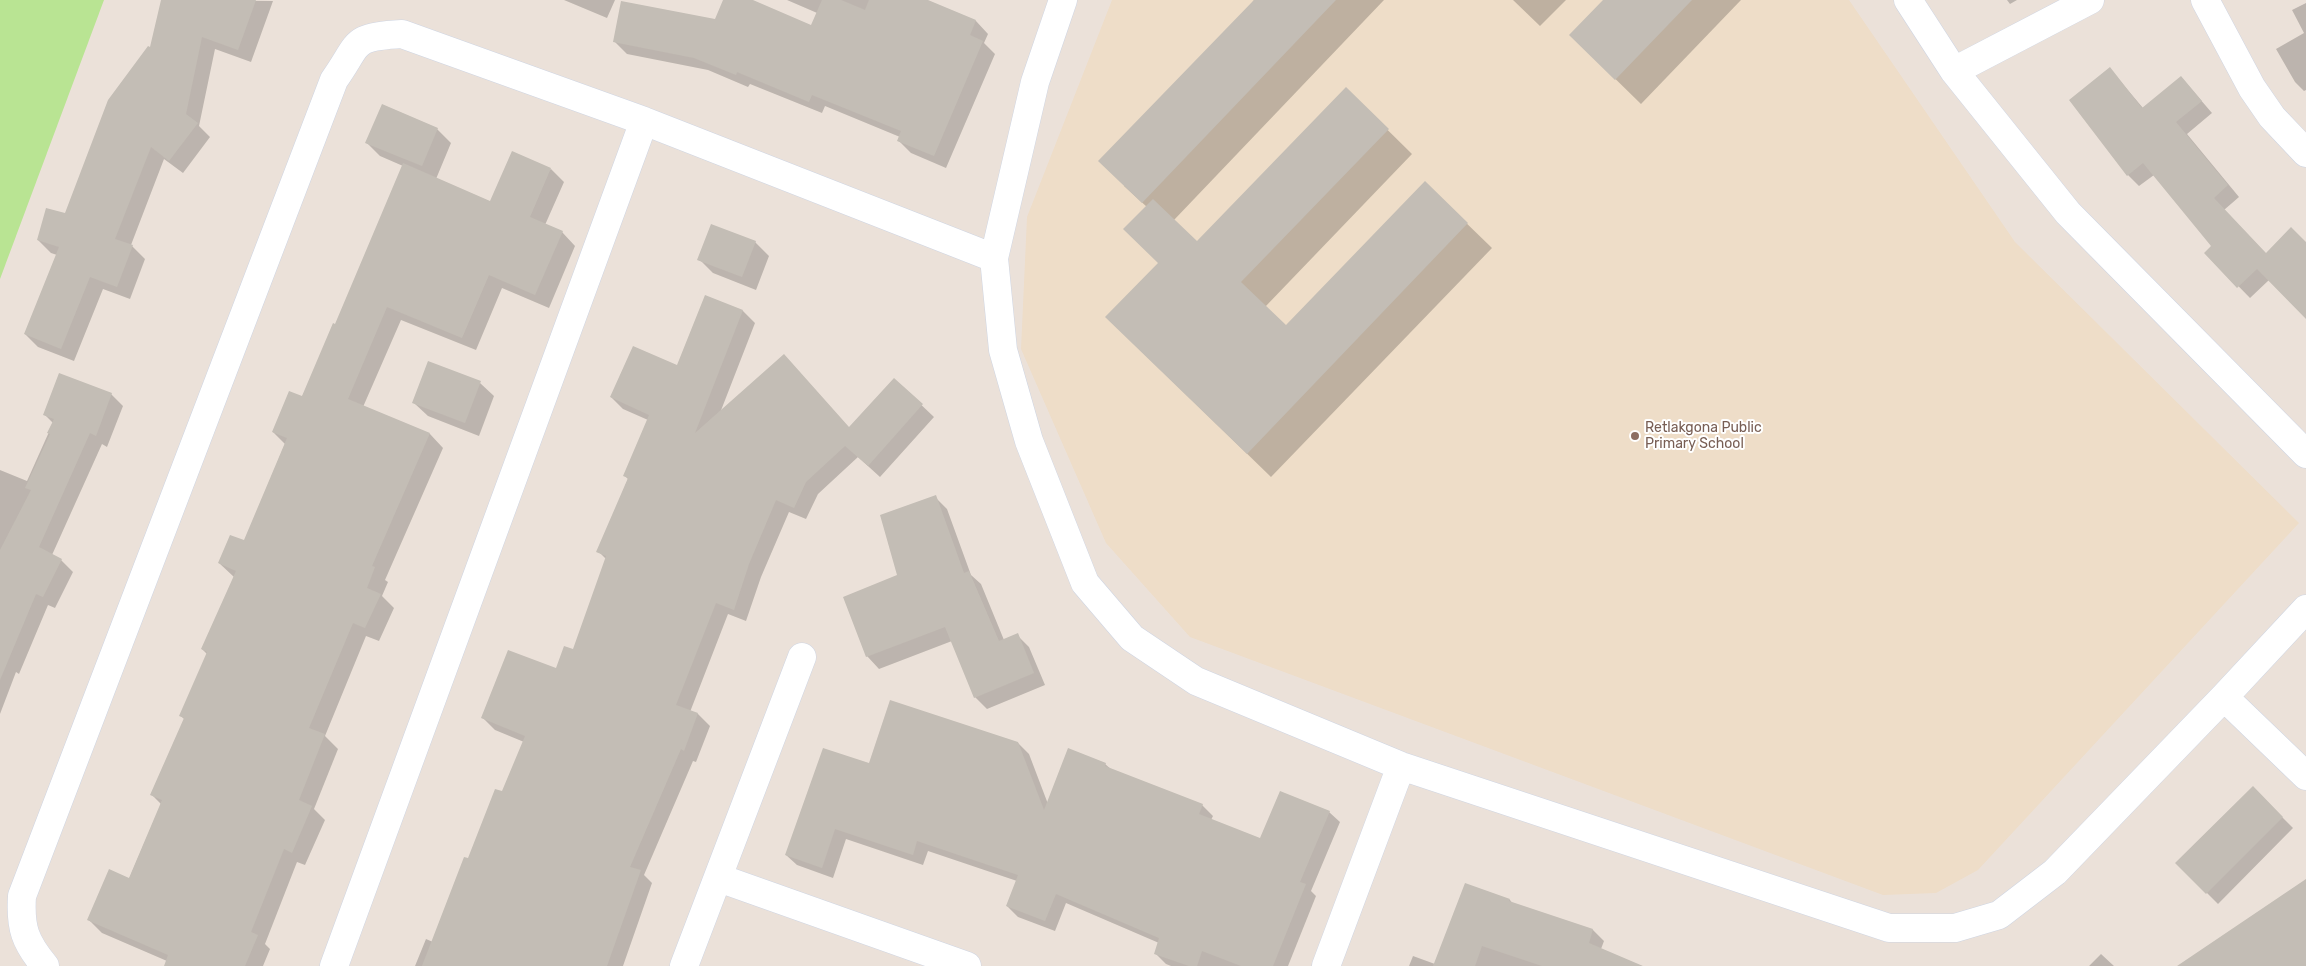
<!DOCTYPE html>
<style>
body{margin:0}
canvas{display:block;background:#ebe1d9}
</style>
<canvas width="2306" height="966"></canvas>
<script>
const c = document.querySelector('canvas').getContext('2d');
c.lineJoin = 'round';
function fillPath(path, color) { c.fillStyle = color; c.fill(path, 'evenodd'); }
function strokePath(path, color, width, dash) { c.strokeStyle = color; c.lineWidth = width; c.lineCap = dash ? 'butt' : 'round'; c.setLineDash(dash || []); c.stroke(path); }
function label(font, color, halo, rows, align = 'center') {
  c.font = font + ' Rubik,sans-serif'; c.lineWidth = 4; c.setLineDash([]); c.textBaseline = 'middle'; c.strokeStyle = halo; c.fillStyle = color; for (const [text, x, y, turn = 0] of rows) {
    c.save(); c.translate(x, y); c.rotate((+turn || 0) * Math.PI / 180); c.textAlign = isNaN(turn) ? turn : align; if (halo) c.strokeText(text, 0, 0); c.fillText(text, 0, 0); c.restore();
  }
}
fillPath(new Path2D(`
 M1112,0h737l166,242 284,281 -321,347 -42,23 -53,2 -693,-258 -84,-94 -85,-194 6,-132z`), '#eeddc8');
fillPath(new Path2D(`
 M0,0h104l-104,279z`), '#b9e493');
fillPath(new Path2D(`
 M162,0l111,1 -22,61 -36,-13 -16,77 11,11 -27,36 -19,-14 -33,86 14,14 -15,40 -27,-10 -29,72 -36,-14 -13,-13 32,-79 -6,-2 -13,-13 27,-25 86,-166z
 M564,0h51l-8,18z
 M787,0h138l51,21 12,13 -4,9 11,11 -49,114 -35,-15 -13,-13 2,-3 -75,-31 -3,7 -72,-29 -2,3 -40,-17 -81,-16 -12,-12 272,9 2,-7z
 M1254,0h130l-210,220 23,23 149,-154 66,65 -147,153 21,20 139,-144 67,65 -221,229 -140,-136 28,-78 -12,-56 -23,-21z
 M1513,0h53l-26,26z
 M1605,0h136l-100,104 -45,-44z
 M2007,0h10l-7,4z
 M2306,3v87l-2,1 -9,-9 -19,-33 28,-16 -12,-23z
 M2110,69l33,39 38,-31 31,36 -25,21 52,63 -15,13 42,44 40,-5v69l-37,-38 -19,18 -44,-45 7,-6 -59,-72 -15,11 -11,-11z
 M437,129l14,14 -15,36 55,23 60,-33 13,13 -19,43 17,7 13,14 -26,62 -47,-20 -26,62 -75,-30 -38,87 67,27 13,14 -58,132 3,2 -6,14 12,12 -15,33 -13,-5 -41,100 13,13 -24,60 11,11 -20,45 -8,-3 -32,82 5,5 -7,17h-92l-4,-5 -65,-28 -13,-13 40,-41 32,-75 -10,-10 34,-74 -4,-4 26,-62 -5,-5 32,-72 -15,-14 25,-21 41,-98 -12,-12 29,-35 34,-71 67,-160 -23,-10 -14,-14z
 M755,242l14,14 -13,34 -43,-17 -14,-14z
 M706,296l37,15 12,12 -35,90 130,15 44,-49 40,38 -54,60 -22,-20 -40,37 -12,25 -17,-7 -28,65 -15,44 -18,-7 -38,98 8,2 12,12 -14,36 -3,-1 -49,114 8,8 -29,83h-208l11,-27 7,3 36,-82 34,-67 21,-51 -29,-12 -12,-12 74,-48 17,-19 32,-92 -8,-8 30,-72 -3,-3 23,-56 -25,-11 -12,-12 67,-30z
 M480,383l14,13 -15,40 -51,-20 -14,-13z
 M111,394l12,12 -16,41 -5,-3 -50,111 9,5 12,12 -18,36 -7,-3 -29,69 -3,-2 -16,42v-244l27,11 26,-58 -8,-8z
 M935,497l12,12 24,66 10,9 23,56 13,-5 12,12 16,38 -58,24 -12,-12 -23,-56 -73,28 -12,-13 32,-80z
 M1018,743l11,11 19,50 57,-40 7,6 90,35 11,11 -2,4 50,19 68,-27 11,10 -29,69 5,5 -28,70h-117l-5,-2 -11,-11 4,-10 -93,-40 -11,28 -37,-14 -11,-11 10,-25 -89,-30 -5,14 -77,-26 -13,39 -36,-13 -11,-10 84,-90z
 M2253,788l40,40 -75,76 -41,-41z
 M1466,884l44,16 3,4 80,26 11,11 -3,8 38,17h-230l4,-10 22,8z
 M2101,954l13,12h-25z`), '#0003');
fillPath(new Path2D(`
 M161,0h95l-18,50 -36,-13 -16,77 12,9 -29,38 -18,-14 -36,92 18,6 -16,42 -27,-10 -29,72 -37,-15 35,-87 -22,-7 9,-32 19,5 43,-113 40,-54 2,1z
 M723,0h30l58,25 11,-25h19l24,10 4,-10h59l48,20 -6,15 13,6 -49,115 -37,-15 4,-10 -89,-36 -3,7 -72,-30 -1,3 -42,-17 -81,-16 8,-41 94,18z
 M1254,0h82l-194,203 -44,-42z
 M1603,0h89l-77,80 -46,-45z
 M2110,67l32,41 39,-32 21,25 -26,21 52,63 -14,13 52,55 25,-26 15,15v77l-49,-50 -20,19 -33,-35 7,-7 -68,-83 -16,13 -58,-76z
 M1346,87l43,42 -148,153 45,43 139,-144 43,42 -221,231 -142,-137 53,-54 -35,-34 30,-30 44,42z
 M382,104l56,24 -16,38 -57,-23z
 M512,151l39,17 -21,49 33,14 -28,64 -46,-20 -27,63 -75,-31 -39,92 82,34 -58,133 3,1 -8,21 14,6 -16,34 -12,-5 -44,105 16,6 -26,66 13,6 -20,47 -8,-4 -33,83 7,3 -13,31h-81l4,-11 -81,-35 22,-51 20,9 33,-78 -12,-5 34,-77 -5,-2 28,-64 -6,-3 35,-78 -18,-8 12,-28 14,5 43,-102 -15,-6 17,-41 13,5 31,-73 2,1 68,-161 87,38z
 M711,224l45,17 -14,36 -45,-17z
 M705,295l38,15 -48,123 89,-79 65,73 45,-49 29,26 -55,62 -23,-20 -39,36 -12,26 -18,-8 -27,64 -15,46 -18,-7 -40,102 22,8 -14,38 -3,-2 -51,118 11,3 -34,96h-185l42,-109 4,1 27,-69 7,2 23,-55 -44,-18 27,-68 48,18 8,-22 9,3 33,-93 -10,-4 32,-74 -5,-2 26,-61 -39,-18 23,-51 44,19z
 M428,361l53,20 -16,42 -53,-20z
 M59,373l53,20 -16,43 -6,-3 -51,114 23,12 -19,38 -7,-3 -36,86v-130l31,-60 -6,-2 25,-54 -3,-1 7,-14 -11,-4z
 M936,495l28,78 5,-2 30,70 19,-8 16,40 -60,25 -29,-71 -79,30 -23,-60 54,-22 -17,-60z
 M890,700l128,42 26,68 24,-62 38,15 -1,3 98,38 -4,10 61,24 20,-47 50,20 -30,71 6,2 -33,82h-32l-39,-15 -5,15h-8l-35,-12 5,-16 -103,-44 -11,27 -39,-15 12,-31 -101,-34 -4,14 -78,-26 -13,39 -37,-13 38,-107 46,15z
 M2253,786l30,31 -77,77 -31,-31z
 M2306,879v87h-129z
 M1465,883l45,16 -1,2 84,28 -4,14 54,23h-101l-60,-20 -7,20h-42z`), '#c3bdb5');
const street = new Path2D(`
 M1063,0l-28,82 -41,176 9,92 26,91 56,142 47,55 64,43 205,85 488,162h66l44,-13 56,-43 169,-175 82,-88
 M1908,0l46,71 114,142 238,241
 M2205,0l47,88 20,29 34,36
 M1954,71l136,-71
 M2224,697l82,79
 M719,878l248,88
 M45,966c-20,-24 -25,-38 -23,-70l312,-816c27,-38 16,-43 68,-46l242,87 350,137
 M334,966l310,-845
 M684,966l118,-309
 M1326,966l75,-200`);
strokePath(street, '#cfd5e2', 29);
strokePath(street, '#fff', 28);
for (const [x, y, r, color] of [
 [1635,436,5,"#8d6e63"]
]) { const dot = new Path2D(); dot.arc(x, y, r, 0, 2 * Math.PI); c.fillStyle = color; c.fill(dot); strokePath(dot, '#fff', 2); }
label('14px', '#785e54', '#fff', [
 ["Retlakgona Public",1645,428],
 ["Primary School",1645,444]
], 'left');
</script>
